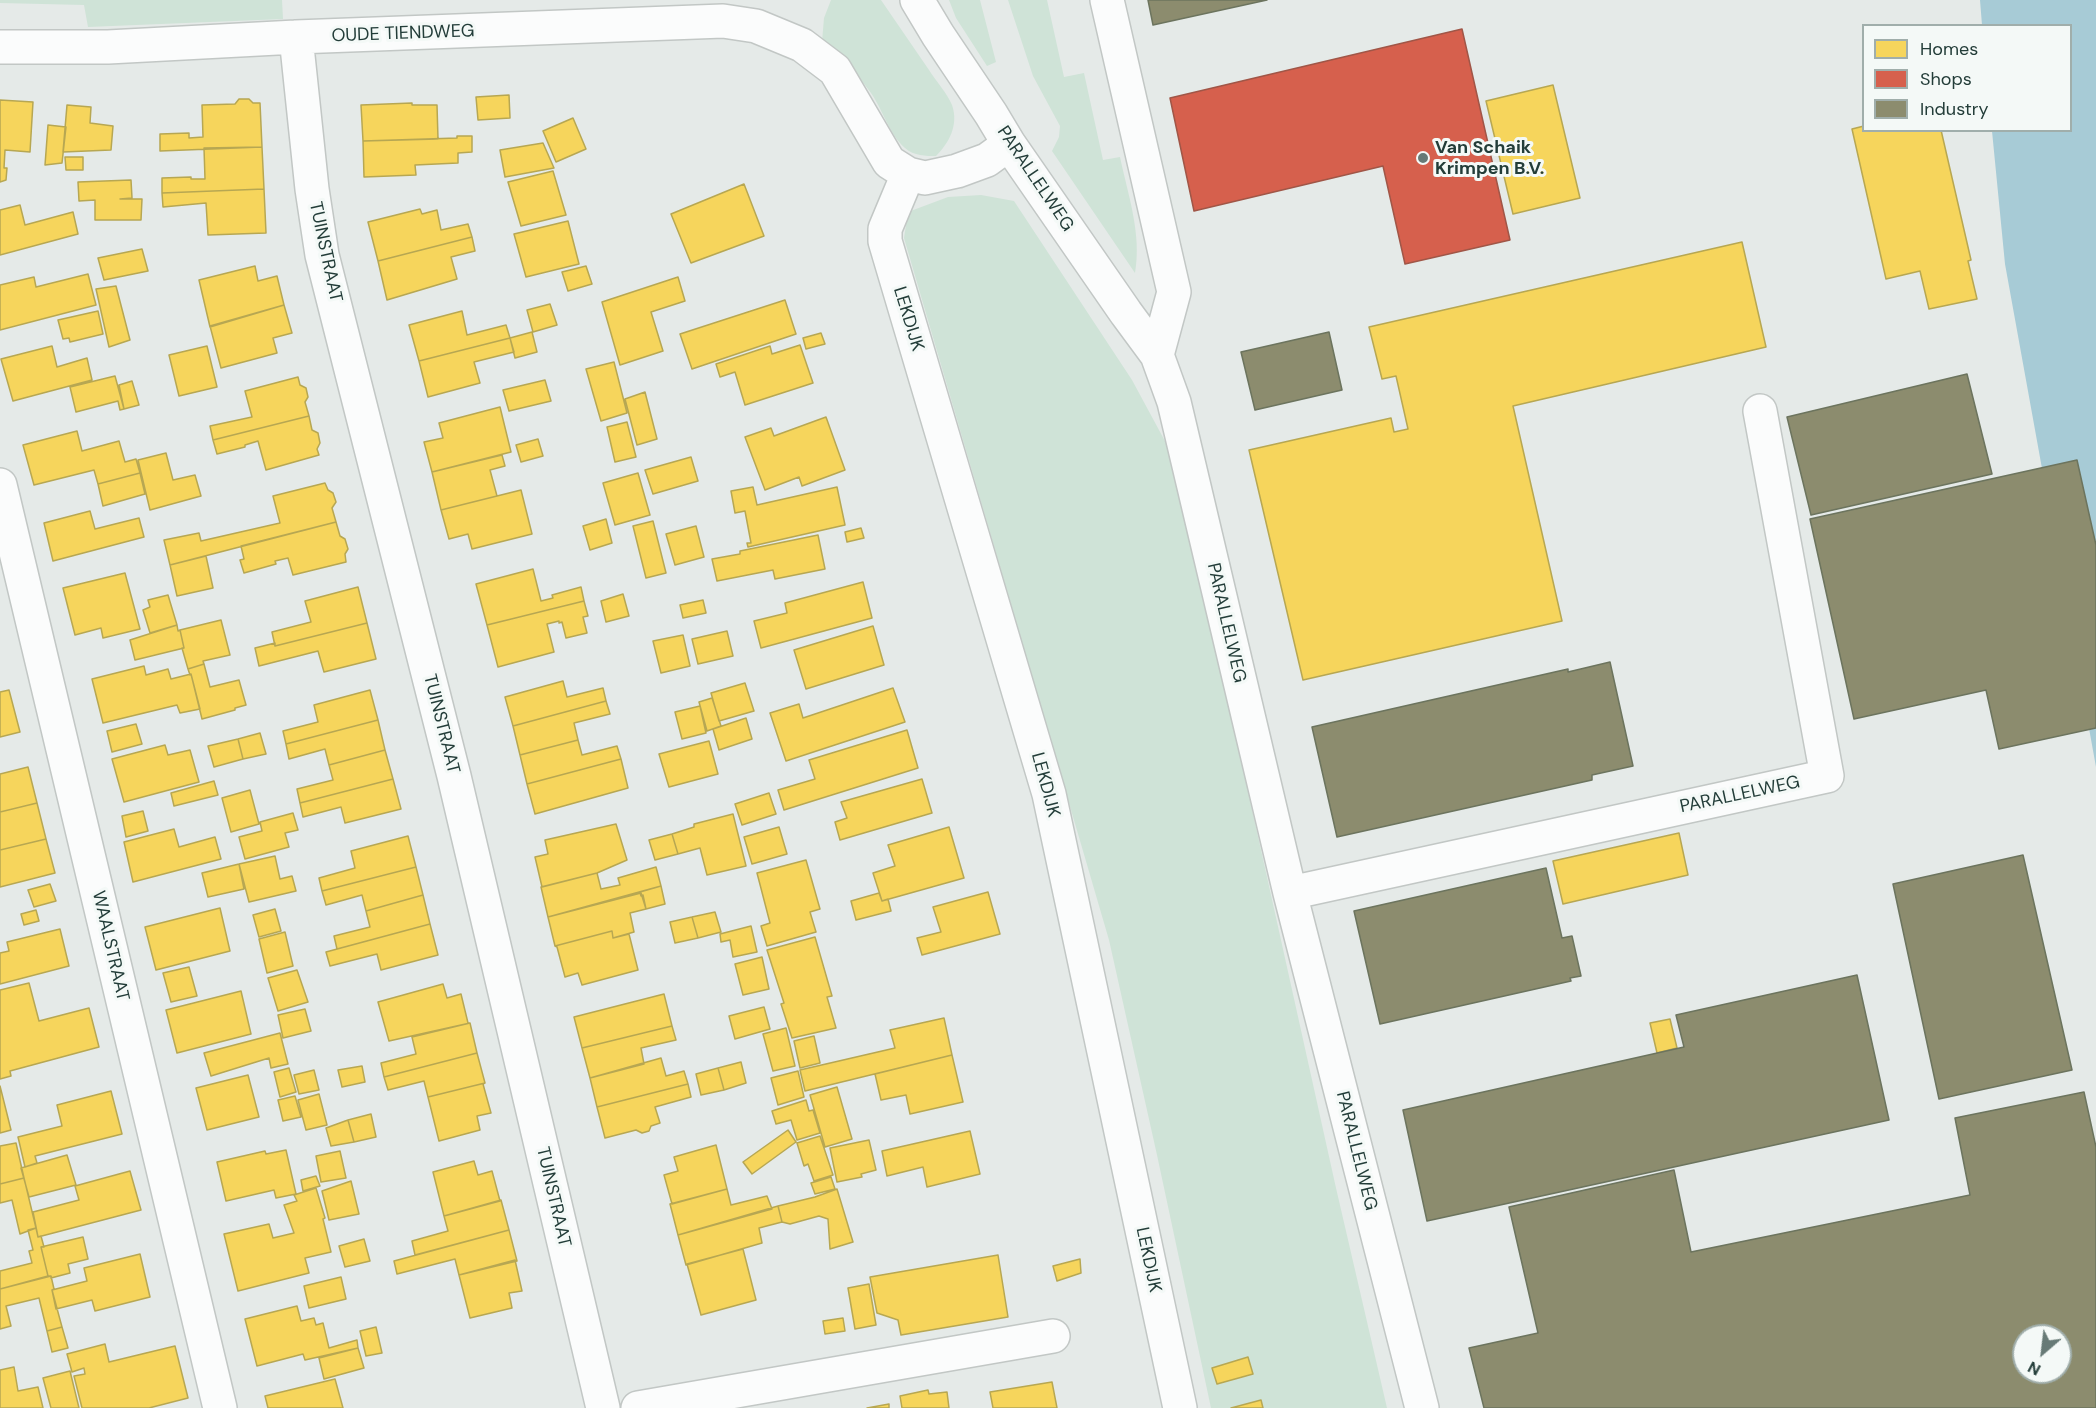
<!DOCTYPE html>
<style>
body{margin:0}
#map{position:relative;width:2096px;height:1408px;overflow:hidden;background:#e5eae8;font-family:"DM Sans",sans-serif}
canvas{display:block}
.legend{position:absolute;left:1862px;top:24px;width:210px;height:108px;box-sizing:border-box;background:#f4f9f7;border:2px solid #a0aeab;margin:0;padding:8px 10px;list-style:none;font-size:18px;color:#233d39}
.legend li{display:flex;align-items:center;gap:12px;height:30px}
.legend b{width:30px;border:2px solid #a0aeab}
.north{position:absolute;left:2012px;top:1324px;width:60px;height:60px;box-sizing:border-box;background:#f4f9f7;border:2px solid #a0aeab;border-radius:50%;rotate:208deg;font-size:16px;font-weight:700;line-height:24px;text-align:center;color:#233d39}
.north::after{content:'';display:block;margin:auto;width:21px;height:27px;background:#677a76;clip-path:polygon(50% 0,100% 100%,50% 72%,0 100%)}
</style>
<div id="map">
<canvas width="2096" height="1408"></canvas>
<ul class="legend">
<li><b style="height:16px;background:#f6d55c"></b>Homes</li>
<li><b style="height:16px;background:#d6604d"></b>Shops</li>
<li><b style="height:16px;background:#8c8c6e"></b>Industry</li>
</ul>
<div class="north">N</div>
</div>
<script>
const c = document.querySelector('canvas').getContext('2d');
c.lineJoin = 'round';
function fillPath(path, color) { c.fillStyle = color; c.fill(path, 'evenodd'); }
function strokePath(path, color, width, dash) { c.strokeStyle = color; c.lineWidth = width; c.lineCap = dash ? 'butt' : 'round'; c.setLineDash(dash || []); c.stroke(path); }
function label(font, color, halo, rows, align = 'center') {
  c.font = font + ' "DM Sans",sans-serif'; c.lineWidth = 6; c.setLineDash([]); c.textBaseline = 'middle'; c.strokeStyle = halo; c.fillStyle = color; for (const [text, x, y, turn = 0] of rows) {
    c.save(); c.translate(x, y); c.rotate((+turn || 0) * Math.PI / 180); c.textAlign = isNaN(turn) ? turn : align; if (halo) c.strokeText(text, 0, 0); c.fillText(text, 0, 0); c.restore();
  }
}
fillPath(new Path2D(`
 M0,0h282l1,19 -195,8 -4,-22 -84,-2z
 M831,0h50c16,23 32,47 48,70 7,11 18,23 23,35 7,20 -3,38 -16,51 -10,0 -22,0 -31,-8 -16,-14 -22,-38 -34,-55 -14,-20 -31,-36 -49,-51l2,-24z
 M949,0h31l16,62 -9,4 -31,-48z
 M1008,0h39l17,77 20,-4 19,87 17,-3c8,38 22,77 15,116l-83,-122 7,-14 1,-11 -27,-50z
 M981,195l33,6 118,179 34,63 44,177 126,568 51,220h-176l-54,-253 -48,-215 -205,-702 4,-26 40,-15z`), '#cfe3d7');
fillPath(new Path2D(`
 M1980,0h116v767l-91,-503 -13,-133 78,-1v-104l-88,-1z`), '#a7cbd6');
const homes = new Path2D(`
 M1553,85l27,113 -67,16 -27,-113z
 M509,95l1,23 -32,2 -2,-23z
 M239,99h10l4,4h7l2,44 -102,4v-17l29,-1v5l14,-1 -1,-32 33,-1z
 M0,100l33,2 -3,50 -25,-2 -1,18h3l-1,12 -6,2z
 M412,103v2h25l1,34 -75,2 -2,-36z
 M67,105l24,2 -1,16 23,3 -2,24 -48,2z
 M573,118l13,31 -30,13 -13,-31z
 M48,125l18,2 -4,36 -17,2z
 M1864,126v4h77l30,130 -3,1 9,38 -48,10 -9,-38 -34,8 -34,-150z
 M457,136h15v16l-14,1v10l-43,2 1,10 -52,2 -1,-36 94,-3z
 M543,143l11,25 -49,9 -5,-27z
 M262,147l2,42 -102,4v-15l29,-1v2h14l-1,-31z
 M65,157h18v13h-17z
 M553,171l13,44 -45,11 -13,-44z
 M131,180l1,18 -12,1h22l-1,21h-46v-20l-16,1 -1,-19z
 M744,184l20,52 -73,27 -20,-49z
 M264,189l2,44 -58,2 -2,-32 -43,4 -1,-14z
 M20,205l5,20 48,-13 5,22 -78,21v-45z
 M420,209l2,5 15,-4 4,20 27,-6 4,13 -94,24 -10,-39z
 M568,221l11,43 -53,13 -12,-43z
 M472,237l3,14 -24,6 6,22 -70,21 -9,-39z
 M1742,242l24,105 -253,59 49,215 -259,59 -54,-230 142,-32 3,14 14,-3 -12,-53 -14,3 -13,-52z
 M142,249l6,22 -44,9 -6,-22z
 M255,266l3,15 19,-5 7,29 -74,22 -11,-47z
 M586,266l6,18 -24,7 -6,-19z
 M88,274l8,31 -96,25v-45l34,-8 2,10z
 M678,277l7,24 -34,11 12,39 -43,14 -18,-63z
 M116,286l14,54 -21,7 -13,-58z
 M785,300l11,34 -104,35 -12,-35z
 M550,304l7,21 -24,7 -6,-22z
 M284,305l8,28 -19,5 4,15 -56,15 -11,-42z
 M98,311l5,23 -33,8 -1,-4 -6,1 -5,-19z
 M462,311l5,24 39,-10 4,13 -91,23 -10,-36z
 M532,332l5,20 -22,6 -5,-20z
 M821,333l4,11 -19,5 -3,-11z
 M510,338l4,14 -40,10 6,21 -52,14 -9,-36z
 M800,345l13,38 -68,22 -10,-33 -15,5 -4,-13 54,-18 2,8z
 M52,346l5,21 30,-9 5,22 -79,21 -12,-42z
 M207,346l10,41 -38,9 -10,-41z
 M614,362l13,51 -26,8 -15,-52z
 M115,376l9,33 -4,1 -2,-9 -42,11 -6,-25z
 M298,377l2,8 6,3 2,9 -3,5 4,14 -96,24 -3,-14 42,-9 -7,-26z
 M545,380l6,21 -42,10 -6,-21z
 M132,381l7,24 -15,4 -5,-24z
 M645,392l12,47 -20,6 -12,-46z
 M500,407l11,45 -79,20 -8,-30 19,-4 -4,-15z
 M309,416l3,14 6,3 2,10 -3,6 2,6 -53,15 -8,-29 -13,4v2l-28,7 -4,-14z
 M826,417l19,53 -43,16 -3,-9 -34,13 -20,-53 26,-9 3,8z
 M627,422l9,35 -21,5 -8,-35z
 M77,431l5,20 37,-10 6,21 11,-3 4,14 -42,11 -4,-14 -60,15 -11,-40z
 M538,439l5,17 -22,6 -5,-17z
 M166,453l7,27 22,-5 6,21 -51,14 -12,-50z
 M502,455l3,11 -15,4 7,26 -56,14 -9,-38z
 M691,457l7,24 -45,13 -8,-24z
 M140,473l5,21 -42,12 -5,-22z
 M638,473l12,42 -35,10 -12,-42z
 M325,483l3,7 5,3 3,9 -4,6 4,14 -166,43 -6,-25 35,-7 2,8 79,-18 -7,-27z
 M753,487l4,18 80,-18 8,38 -97,22 -1,-4h4l-6,-32 -10,2 -4,-22z
 M521,490l11,44 -60,15 -4,-15 -19,5 -8,-29z
 M90,511l5,18 44,-11 5,19 -91,24 -9,-38z
 M606,519l6,24 -22,7 -7,-24z
 M653,521l13,52 -20,5 -13,-52z
 M336,522l4,14 5,3 3,10 -3,5 1,8 -53,13 -5,-17 -13,3 1,3 -32,9 -4,-13 4,-1 -3,-13z
 M696,526l8,31 -29,8 -9,-31z
 M861,528l3,10 -17,4 -2,-10z
 M818,535l7,34 -50,10 -2,-9 -56,11 -5,-22 28,-5v-3z
 M206,556l7,32 -36,8 -7,-31z
 M533,569l8,32 12,-3 -1,-3 29,-8 3,14 -97,24 -11,-41z
 M125,573l15,56 -37,9 -2,-10 -26,7 -12,-47z
 M863,582l9,36 -111,30 -7,-27 33,-8 -2,-10z
 M358,587l9,36 -92,23 -3,-14 39,-10 -6,-21z
 M623,594l6,22 -23,6 -5,-21z
 M168,595l9,30 -27,8 -7,-23 7,-3 -2,-7z
 M703,600l3,13 -23,5 -3,-13z
 M584,601l4,15 -5,1 4,16 -21,5 -4,-16 -3,1v-2l-12,3 7,28 -56,15 -11,-42z
 M221,620l9,35 -27,6 1,3 -16,5 -6,-21h2l-4,-18z
 M367,623l9,36 -52,13 -6,-21 -59,15 -4,-18 20,-5v3z
 M177,625l1,6 2,-1 4,18 -49,12 -5,-20z
 M873,626l11,39 -78,24 -12,-39z
 M727,631l6,25 -35,8 -6,-25z
 M683,635l7,31 -29,7 -8,-32z
 M204,664l6,23 29,-7 7,25 -11,3v2l-33,9 -11,-45 -1,1 -2,-6z
 M144,666l2,9 22,-6 3,10 20,-5 9,35 -20,4 -3,-8 -74,18 -11,-44z
 M563,681l4,16 36,-9 3,13 -93,25 -8,-29z
 M745,683l9,28 -35,10 -8,-28z
 M893,688l12,34 -119,39 -16,-48 29,-9 4,14z
 M9,690l11,42 -20,5v-45z
 M370,690l8,30 -92,24 -3,-13 35,-9 -4,-17z
 M712,698l9,28 -14,5 -8,-29z
 M606,701l4,13 -36,9 4,17 -58,15 -7,-29z
 M700,706l6,27 -24,6 -7,-27z
 M746,718l6,21 -33,11 -6,-21z
 M378,720l7,30 -56,15 -4,-16 -36,10 -3,-15z
 M136,724l6,20 -30,8 -5,-21z
 M907,730l11,38 -134,42 -6,-20 37,-11 -6,-19z
 M260,733l6,21 -23,5 -5,-20z
 M238,739l5,20 -29,8 -6,-21z
 M578,740l4,15 35,-9 4,13 -94,25 -7,-29z
 M709,741l9,33 -49,13 -10,-33z
 M165,745l3,10 22,-5 9,32 -75,20 -12,-43z
 M385,750l8,29 -93,24 -3,-14 36,-9 -4,-15z
 M621,759l7,29 -93,26 -8,-30z
 M28,767l9,36 -37,9v-38z
 M393,779l8,30 -56,14 -4,-16 -38,10 -3,-14z
 M922,779l10,34 -92,27 -5,-18 12,-4 -6,-16z
 M214,781l4,14 -44,11 -3,-13z
 M250,790l9,34 -28,8 -9,-34z
 M769,793l7,21 -34,11 -7,-21z
 M37,803l9,36 -46,11v-38z
 M143,811l5,20 -22,6 -4,-21z
 M293,813l5,17 -13,3 4,14 -44,12 -6,-22 23,-6 -2,-9z
 M733,814l13,52 -39,9 -7,-27 -22,6 -6,-20 22,-7v-3z
 M616,824l11,36 -30,13 -55,14 -7,-30 13,-3 -3,-14z
 M779,827l8,27 -35,10 -8,-27z
 M949,827l15,51 -82,23 -9,-28 22,-7 -7,-21z
 M174,829l5,18 36,-10 6,22 -88,23 -9,-40z
 M1679,833l9,42 -125,29 -10,-43z
 M672,834l6,20 -23,6 -6,-20z
 M408,836l8,31 -94,24 -3,-13 36,-10 -4,-17z
 M46,839l9,34 -55,14v-37z
 M275,856l5,23 12,-3 4,15 -47,11 -10,-38z
 M806,860l14,49 -10,3 6,20 -49,14 -6,-20 9,-3 -13,-50z
 M239,864l5,25 -36,8 -6,-24z
 M416,867l7,28 -57,16 -4,-16 -36,10 -4,-14z
 M656,867l5,19 -113,31 -7,-30 56,-14 4,16 19,-4 -2,-7z
 M50,884l6,17 -22,6 -6,-17z
 M661,886l4,18 -19,5 -3,-14 -2,1 -1,-4z
 M988,892l12,42 -78,21 -5,-17 24,-6 -8,-25z
 M641,893l5,16 -16,4 4,19 -21,6 -1,-7 -57,15 -7,-29z
 M879,893l3,8 6,-2 3,12 -35,9 -5,-19z
 M423,895l7,29 -93,25 -3,-13 36,-9 -4,-16z
 M220,908l10,43 -74,19 -11,-43z
 M275,909l6,22 -22,6 -6,-22z
 M36,910l3,11 -15,4 -3,-11z
 M715,912l6,20 -23,6 -6,-21z
 M692,917l6,21 -23,5 -5,-21z
 M430,924l8,31 -57,15 -4,-16 -47,12 -4,-14z
 M751,926l6,26 -24,5 -3,-17 -9,2 -1,-8z
 M60,929l9,37 -69,18v-31l9,-2 -2,-9z
 M612,931l1,7 16,-4 9,36 -56,15 -4,-12 -13,4 -8,-30 -2,-1z
 M285,932l8,34 -26,7 -8,-34z
 M815,937l17,59 -5,1 9,31 -44,10 -11,-34 3,-1 -17,-53z
 M762,957l7,32 -26,6 -8,-31z
 M189,967l8,29 -26,6 -8,-29z
 M297,970l11,32 -30,9 -10,-33z
 M29,983l10,38 50,-13 10,39 -89,24 1,5 -11,3v-89z
 M443,984l4,14 14,-4 7,29h2l-81,18 -11,-39z
 M241,991l10,43 -74,19 -11,-43z
 M664,994l8,32 -90,22 -8,-31z
 M764,1007l6,22 -35,10 -6,-23z
 M305,1009l6,22 -28,7 -5,-23z
 M944,1018l8,37 -147,36 -5,-21 95,-22 -5,-18z
 M1670,1019l7,29 -20,5 -7,-30z
 M470,1023l7,30 -93,24 -3,-14 35,-9 -4,-17z
 M672,1026l4,14 -35,8 3,16 -54,14 -8,-30z
 M786,1028l9,38 -22,5 -10,-37z
 M280,1033l8,31 -17,4 -2,-10 -58,18 -7,-23z
 M814,1036l6,27 -20,5 -6,-27z
 M477,1053l8,30 -57,14 -4,-16 -36,9 -4,-13z
 M952,1055l11,47 -53,12 -4,-19 -25,5 -6,-26z
 M661,1058l5,18 18,-5 4,13 -91,23 -7,-29z
 M741,1062l5,21 -22,7 -6,-22z
 M362,1066l3,16 -23,5 -4,-17z
 M289,1068l7,24 -16,5 -6,-25z
 M718,1068l6,22 -23,5 -5,-21z
 M314,1070l5,20 -20,4 -5,-19z
 M798,1071l6,26 -26,8 -7,-27z
 M248,1075l11,42 -52,13 -11,-42z
 M485,1083l-2,1 8,29 -14,3 3,14 -41,11 -11,-44z
 M688,1084l3,13 -36,10 5,16 -9,3 -2,5 -7,2 -6,-3 -31,8 -8,-31z
 M0,1086l11,44 -11,3z
 M837,1087l15,52 -27,8 -15,-52z
 M111,1091l11,43 -87,22 2,7 -12,4 -7,-30 44,-11 -5,-21z
 M319,1094l8,31 -21,5 -8,-30z
 M295,1096l6,21 -18,4 -5,-21z
 M806,1100l3,11 4,-1 7,23 -23,7 -6,-20 -15,4 -4,-13z
 M371,1114l5,23 -22,5 -6,-22z
 M348,1120l6,22 -23,4 -5,-18z
 M788,1130l8,12 -44,32 -9,-12z
 M970,1131l10,43 -53,13 -4,-20 -36,9 -5,-25z
 M820,1136l13,39 -19,6 -6,-17 -4,2 -7,-23z
 M869,1140l7,30 -15,4 1,3 -25,5 -7,-34z
 M16,1143l8,35 -24,6v-38z
 M716,1145l11,44 -55,15 -8,-29 14,-4 -4,-14z
 M286,1150l10,44 -20,4 -2,-8 -48,11 -9,-39 48,-11 1,3z
 M340,1151l6,27 -25,4 -5,-26z
 M67,1155l9,30 -47,12 -8,-29z
 M474,1161l4,14 14,-4 8,30 -56,15 -11,-44z
 M130,1171l11,39 -103,27 -5,-25 46,-12 -4,-14z
 M316,1176l4,10 -17,5 -2,-11z
 M831,1177l4,12 -20,5 -4,-11z
 M24,1178l12,50 -16,6 -8,-34 -12,3v-19z
 M351,1181l8,33 -30,6 -7,-29z
 M316,1188l9,30 -2,1 8,33 -26,6 4,15 -71,18 -14,-57 45,-10 4,14 21,-5 -10,-28 13,-4 -3,-6z
 M727,1189l4,16 36,-9 5,13 -94,26 -8,-31z
 M837,1189l16,53 -23,7 -2,-30 -9,-3 -29,8 -8,-2 -4,-16 37,-9z
 M501,1200l8,30 -94,25 -3,-14 36,-10 -4,-15z
 M778,1206l4,16 -23,6 3,15 -76,22 -8,-30z
 M36,1228l2,9 3,-1 3,11h-3l7,29 -48,13v-18l32,-8 -3,-12 4,-1 -5,-20z
 M509,1230l8,31 -58,14 -4,-16 -58,15 -3,-13z
 M83,1237l5,22 -20,5 2,9 -19,5v-2h-3l-7,-29z
 M364,1239l6,22 -25,6 -6,-21z
 M743,1249l13,51 -55,15 -14,-51z
 M140,1254l10,43 -55,14 -3,-11 -36,9 -4,-19 35,-9 -3,-13z
 M998,1255l10,62 -107,18 -3,-15 -21,-7 -7,-36z
 M1080,1259l1,14 -24,8 -4,-15z
 M515,1260l7,31 -13,2 3,15 -42,10 -11,-43z
 M51,1276l3,13 -2,1 10,37 -15,4 -8,-33 -33,8 5,20 -11,3v-40z
 M341,1277l5,22 -37,9 -5,-22z
 M869,1284l7,41 -21,4 -7,-41z
 M297,1306l4,15 13,-3 2,7 7,-2 6,25 28,-8 1,8 -53,12 -2,-6 -46,12 -12,-47z
 M843,1318l2,13 -20,3 -2,-13z
 M62,1327l6,21 -16,4 -5,-21z
 M376,1327l6,26 -16,3 -6,-25z
 M105,1344l4,18 66,-16 13,52 -39,10h-67l-8,-32 11,-2 -1,-6 -12,4 -5,-18z
 M358,1348l6,20 -40,11 -5,-21z
 M1248,1357l5,17 -36,10 -5,-16z
 M14,1367l4,24 20,-4 5,21h-43v-38z
 M70,1371l9,37h-28l-8,-30z
 M335,1379l8,29h-75l-3,-12z
 M1052,1382l5,26h-64l-3,-16z
 M928,1390l1,4 18,-2 2,16h-47l-2,-12z
 M1261,1400l2,8h-32z
 M889,1404v4h-22z`);
fillPath(homes, '#f6d55c');
strokePath(homes, '#b7a752', 1.5);
const shops = new Path2D(`
 M1462,29l48,211 -105,24 -22,-98 -189,45 -24,-113z`);
fillPath(shops, '#d6604d');
strokePath(shops, '#a05647', 1.5);
const industry = new Path2D(`
 M1148,0h119l-114,25z
 M1329,332l13,58 -87,20 -14,-58z
 M1967,374l25,100 -181,41 -24,-98z
 M2077,460l19,85v183l-97,21 -13,-59 -132,29 -44,-200z
 M1610,662l23,104 -41,9v5l-255,57 -25,-110 256,-58v3z
 M2023,855l49,215 -133,29 -46,-215z
 M1546,868l16,70 10,-2 9,40 -11,2 1,3 -191,43 -26,-113z
 M1857,975l32,145 -462,101 -24,-111 281,-63 -8,-32z
 M2084,1092l12,55v261h-612l-15,-60 69,-15 -29,-126 165,-37 17,82 279,-57 -15,-77zM2024,1336h36v36h-36z`);
fillPath(industry, '#8c8c6e');
strokePath(industry, '#6c745e', 1.5);
const minor = new Path2D(`
 M917,0l21,35 53,79 18,30 117,169 31,42 17,47 116,491 132,515
 M1107,0l67,292 -17,63
 M296,37l16,152 10,66 132,521 149,632
 M0,47h108l188,-10 427,-16 33,5 46,19 33,25 54,92 19,12 17,4 32,-7 30,-11 22,-16
 M908,174l-23,55v12l164,553 131,614
 M0,485l220,923
 M1290,893l537,-117 -67,-365
 M638,1408l415,-72`);
strokePath(minor, '#c2c7c5', 36);
strokePath(minor, '#fbfcfc', 33);
for (const [x, y, r, color] of [
 [1423,158,6,"#677a76"]
]) { const dot = new Path2D(); dot.arc(x, y, r, 0, 2 * Math.PI); c.fillStyle = color; c.fill(dot); strokePath(dot, '#f4f9f7', 2); }
label('18px', '#233d39', '#f4f9f7', [
 ["OUDE TIENDWEG",403,34,-2],
 ["PARALLELWEG",1035,179,56],
 ["TUINSTRAAT",325,252,78],
 ["LEKDIJK",908,319,73],
 ["PARALLELWEG",1226,623,77],
 ["TUINSTRAAT",441,724,76],
 ["LEKDIJK",1045,785,75],
 ["PARALLELWEG",1740,795,-12],
 ["WAALSTRAAT",110,946,77],
 ["PARALLELWEG",1356,1151,76],
 ["TUINSTRAAT",553,1197,77],
 ["LEKDIJK",1148,1260,78]
]);
label('bold 18px', '#233d39', '#f4f9f7', [
 ["Van Schaik",1435,148],
 ["Krimpen B.V.",1435,169]
], 'left');
</script>
